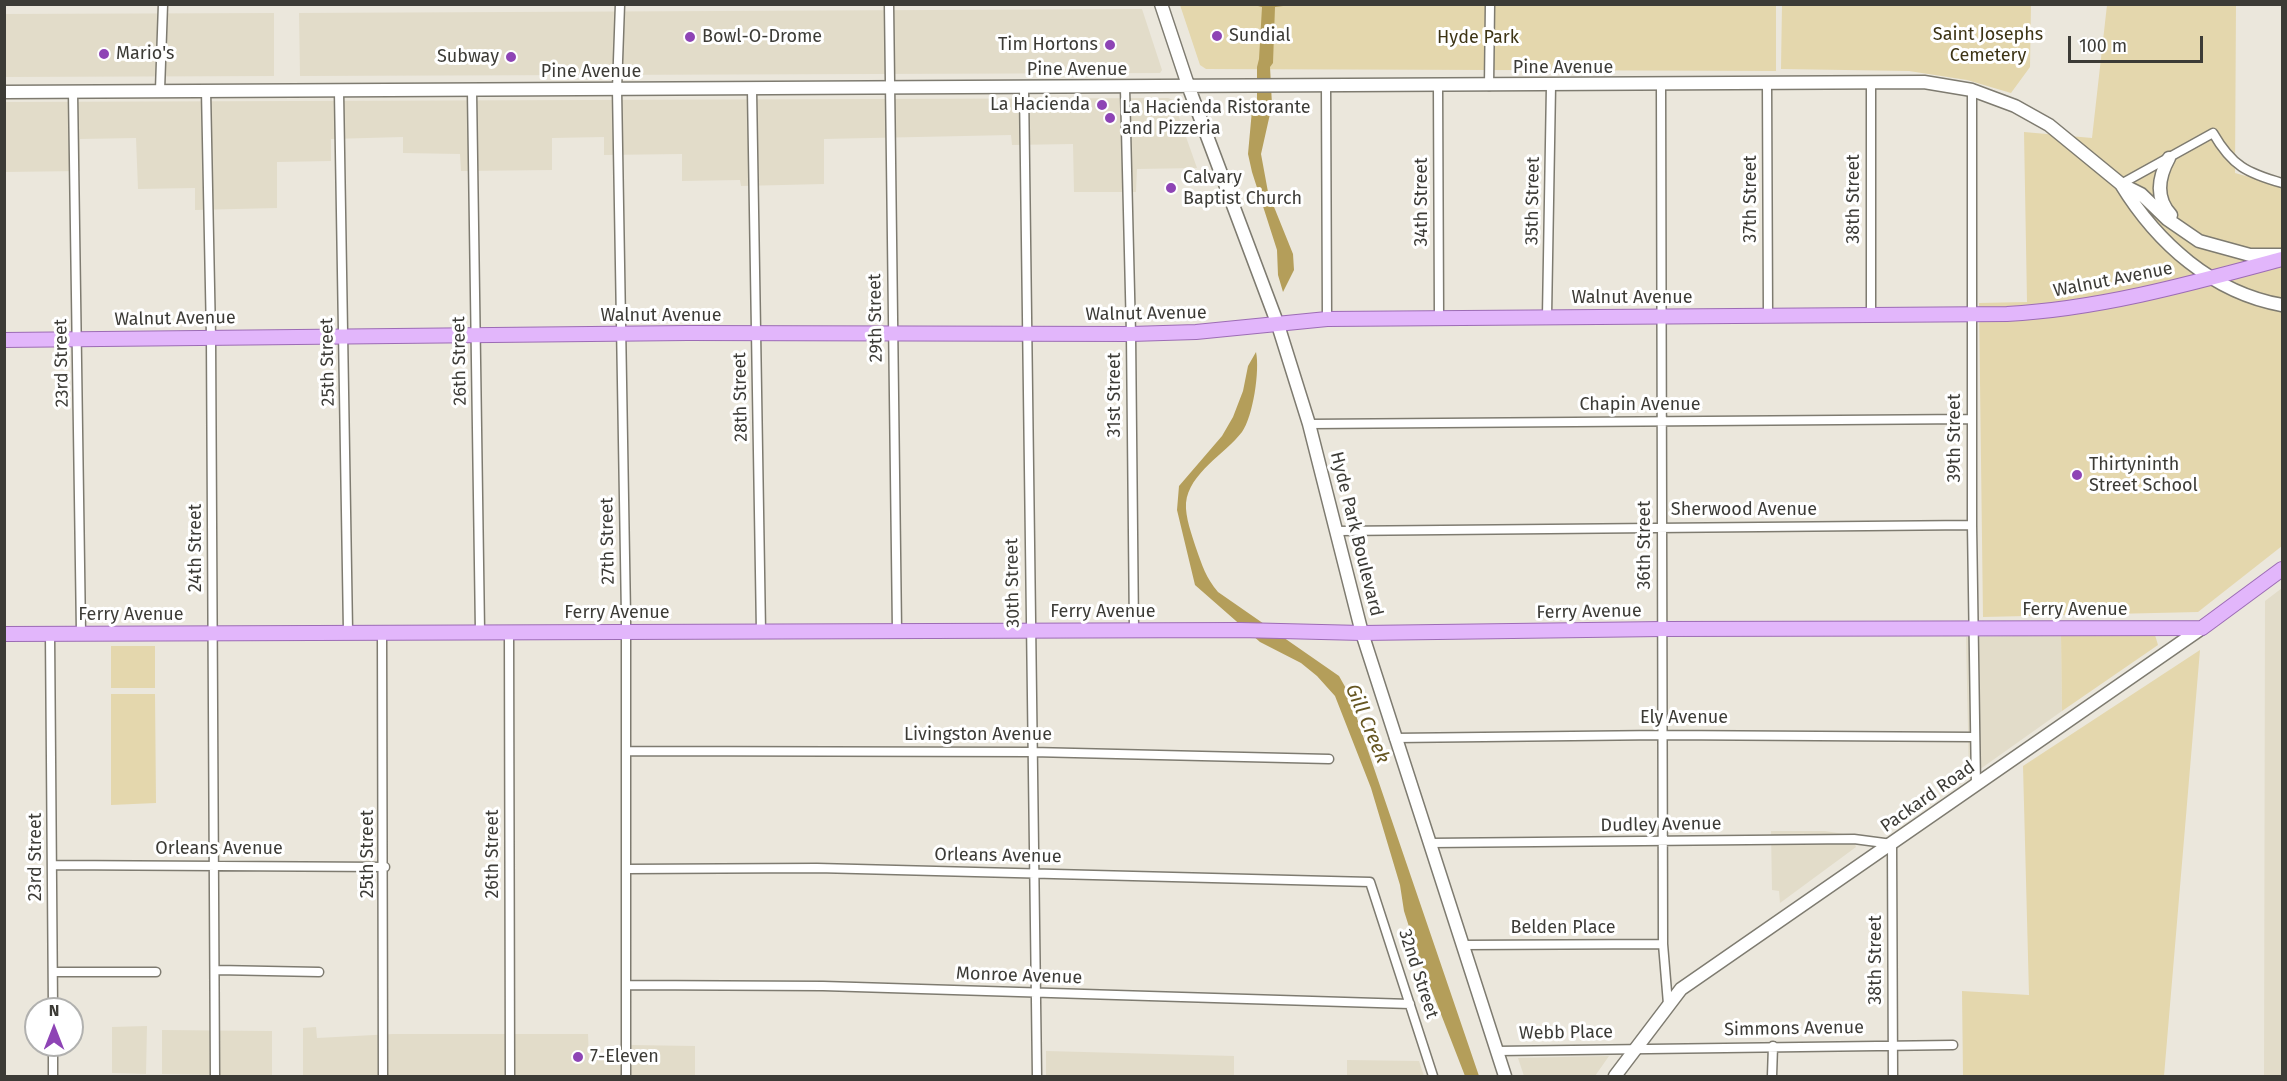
<!DOCTYPE html>
<style>
body{margin:0}
#map{position:relative;width:2287px;height:1081px;overflow:hidden;background:#ebe7dc;font-family:"Fira Sans",sans-serif}
canvas{display:block}
.frame{position:absolute;inset:0;border:6px solid #3c3b36;pointer-events:none}
.north{position:absolute;left:24px;top:997px;width:60px;height:60px;box-sizing:border-box;background:#fff;border:2px solid #b1b1af;border-radius:50%;rotate:0deg;font-size:16px;font-weight:700;line-height:24px;text-align:center;color:#3c3b36}
.north::after{content:'';display:block;margin:auto;width:21px;height:27px;background:#8e44b5;clip-path:polygon(50% 0,100% 100%,50% 72%,0 100%)}
.scale{position:absolute;left:2068px;top:36px;width:135px;height:27px;box-sizing:border-box;border:3px solid #3c3b36;border-top:0;padding-left:8px;font-size:18px;line-height:21px;white-space:nowrap;color:#3c3b36;-webkit-text-stroke:4px #fff;paint-order:stroke}
</style>
<div id="map">
<canvas width="2287" height="1081"></canvas>
<div class="frame"></div>
<div class="north">N</div>
<div class="scale">100 m</div>
</div>
<script>
const c = document.querySelector('canvas').getContext('2d');
c.lineJoin = 'round';
function fillPath(path, color) { c.fillStyle = color; c.fill(path, 'evenodd'); }
function strokePath(path, color, width, dash) { c.strokeStyle = color; c.lineWidth = width; c.lineCap = dash ? 'butt' : 'round'; c.setLineDash(dash || []); c.stroke(path); }
function label(font, color, halo, rows, align = 'center') {
  c.font = font + ' "Fira Sans",sans-serif'; c.lineWidth = 6; c.setLineDash([]); c.textBaseline = 'middle'; c.strokeStyle = halo; c.fillStyle = color; for (const [text, x, y, turn = 0] of rows) {
    c.save(); c.translate(x, y); c.rotate((+turn || 0) * Math.PI / 180); c.textAlign = isNaN(turn) ? turn : align; if (halo) c.strokeText(text, 0, 0); c.fillText(text, 0, 0); c.restore();
  }
}
fillPath(new Path2D(`
 M1142,9l20,61 -2,3 -860,3 -1,-63z
 M274,13v63l-269,1 -1,-63z
 M1168,98l5,2 24,68 -60,1 -1,23h-62l-1,-48 -61,1 -1,-10 -187,4v45l-83,2 -1,-6 -58,1v-27l-78,1v-18l-52,1v32l-91,1 -1,-17 -57,-1v-16l-72,2v22l-54,1v46l-82,2v-22l-57,1 -2,-51 -56,1v32l-75,1 -1,-70z
 M2282,588v488h-18l1,-475z
 M2061,635l1,76 -93,66 -3,-140z
 M1771,831h54l19,3 8,3 4,10 -76,56 -1,-12 -7,-1z
 M147,1026l-1,48 -34,-1v-46z
 M316,1027l1,11 76,-4h195l1,25h40l1,-14 65,1v30h-392v-48z
 M162,1030l110,1v45l-110,-2z
 M1046,1051l188,5v20h-188z
 M1609,1056l-14,20h-71l-6,-18z
 M1347,1060l72,1 5,15h-77z`), '#e2dcc9');
fillPath(new Path2D(`
 M1180,5h596v66l-570,-2 -6,-4z
 M1782,5h249l-1,62 -19,26 -44,-13 -58,-9 -128,-2z
 M2107,5h129l-1,168 47,13v360l-84,66 -215,5 -4,-314 48,-1 -3,-170 68,6z
 M2061,635h94l3,10 -96,66z
 M111,646h44v42h-44z
 M2200,650l-36,426h-201l-1,-85 67,4 -6,-229z
 M111,694h44l1,109 -45,2z`), '#e4d7ad');
fillPath(new Path2D(`
 M1254,5h37l-16,2 -2,56 -3,4 2,38 -11,49 7,38 25,62 1,16 -11,22 -5,-17 -1,-25 -25,-78 -4,-18 4,-44 5,-12v-31l2,-8 3,-52z
 M1256,352c4,18 -3,65 -14,80 -17,22 -53,41 -56,71 -1,14 6,32 10,45 6,17 10,30 22,44l121,84 9,16 131,384h-14l-47,-121 -14,-44 -4,-26 -29,-97 -36,-92 -18,-20 -16,-13 -41,-21 -65,-57 -18,-75 2,-24 43,-50 11,-19 10,-26 5,-25z`), '#b49e5a');
const street = new Path2D(`
 M620,4l-3,85 9,527v460
 M889,4l8,627
 M1767,83l1,232
 M1871,83v231
 M1661,85l2,859 5,60
 M1326,86l1,233
 M1438,86l1,231
 M1489,86l1,-82
 M1024,88l13,988
 M1125,88l6,246 3,297
 M160,90l3,-86
 M206,90l5,247 4,739
 M752,90l9,542
 M1972,90v435l4,260
 M472,91l8,540
 M73,92l8,541
 M339,92l9,539
 M2121,184l92,-51c19,33 34,40 69,50
 M1547,316l4,-230
 M1309,424l662,-5
 M1337,531l635,-6
 M382,631l1,445
 M509,631l1,445
 M50,634l3,375
 M1394,738l268,-3 312,2
 M626,751l406,1 297,7
 M1430,843l424,-4 38,5 1,232
 M53,865l332,2
 M626,869l191,-1 553,14 63,194
 M1463,945l200,-1
 M217,970l102,2
 M53,972h103
 M626,985l197,1 587,18
 M53,1045v31
 M1497,1051l456,-6
 M1772,1076l1,-30`);
const secondary = new Path2D(`
 M1161,4l28,84 89,237 31,99 53,209 143,443
 M4,92l1920,-10 48,8 43,16 34,19 72,59 20,10 26,25 32,22 51,14h32
 M2169,158c-11,20 -14,40 2,57
 M2121,184c36,59 92,109 161,121
 M1615,1076l66,-87 521,-361`);
const primary = new Path2D(`
 M4,340l684,-7 443,1 65,-2 131,-13 680,-5c93,-5 186,-31 275,-55
 M4,634l1236,-4 122,3 300,-4 540,-1 80,-59`);
strokePath(street, '#7e7b70', 11);
strokePath(secondary, '#7e7b70', 15);
strokePath(primary, '#9c6cb5', 16);
strokePath(street, '#fff', 8);
strokePath(secondary, '#fff', 12);
strokePath(primary, '#e2b6fb', 14);
for (const [x, y, r, color] of [
 [1217,36,6,"#8e44b5"],
 [690,37,6,"#8e44b5"],
 [1110,45,6,"#8e44b5"],
 [104,54,6,"#8e44b5"],
 [511,57,6,"#8e44b5"],
 [1102,105,6,"#8e44b5"],
 [1110,118,6,"#8e44b5"],
 [1171,188,6,"#8e44b5"],
 [2077,475,6,"#8e44b5"],
 [578,1057,6,"#8e44b5"]
]) { const dot = new Path2D(); dot.arc(x, y, r, 0, 2 * Math.PI); c.fillStyle = color; c.fill(dot); strokePath(dot, '#fff', 2); }
label('18px', '#3d3415', '#fff', [
 ["Saint Josephs",1988,35],
 ["Cemetery",1988,56],
 ["Hyde Park",1478,38]
]);
label('18px', '#3c3b36', '#fff', [
 ["Sundial",1229,36],
 ["Bowl-O-Drome",702,37],
 ["Tim Hortons",1098,45,"right"],
 ["Mario's",116,54],
 ["Subway",499,57,"right"],
 ["La Hacienda",1090,105,"right"],
 ["La Hacienda Ristorante",1122,108],
 ["and Pizzeria",1122,129],
 ["Calvary",1183,178],
 ["Baptist Church",1183,199],
 ["Thirtyninth",2089,465],
 ["Street School",2089,486],
 ["7-Eleven",590,1057]
], 'left');
label('18px', '#3c3b36', '#fff', [
 ["Pine Avenue",1563,68],
 ["Pine Avenue",1077,70],
 ["Pine Avenue",591,72],
 ["37th Street",1751,199,-90],
 ["38th Street",1854,199,-90],
 ["35th Street",1533,201,-89],
 ["34th Street",1422,202,-90],
 ["Walnut Avenue",2113,280,-11],
 ["Walnut Avenue",1632,298],
 ["Walnut Avenue",1146,314,-1],
 ["Walnut Avenue",661,316],
 ["29th Street",876,318,-91],
 ["Walnut Avenue",175,319,-1],
 ["26th Street",460,361,-91],
 ["25th Street",328,362,-91],
 ["23rd Street",62,363,-91],
 ["31st Street",1115,395,-90],
 ["28th Street",741,397,-91],
 ["Chapin Avenue",1640,405],
 ["39th Street",1955,438,-90],
 ["Sherwood Avenue",1744,510],
 ["Hyde Park Boulevard",1356,534,76],
 ["27th Street",608,541,-91],
 ["36th Street",1645,545,-90],
 ["24th Street",196,548,-90],
 ["30th Street",1013,583,-91],
 ["Ferry Avenue",2075,610],
 ["Ferry Avenue",1103,612],
 ["Ferry Avenue",1589,612,-1],
 ["Ferry Avenue",617,613],
 ["Ferry Avenue",131,615],
 ["Ely Avenue",1684,718],
 ["Livingston Avenue",978,735],
 ["Packard Road",1928,797,-35],
 ["Dudley Avenue",1661,825,-1],
 ["Orleans Avenue",219,849],
 ["25th Street",368,854,-90],
 ["26th Street",493,854,-90],
 ["Orleans Avenue",998,856,1],
 ["23rd Street",36,857,-90],
 ["Belden Place",1563,928],
 ["38th Street",1876,960,-90],
 ["32nd Street",1418,974,72],
 ["Monroe Avenue",1019,976,2],
 ["Simmons Avenue",1794,1029,-1],
 ["Webb Place",1566,1033,-1]
]);
label('italic 20px', '#665622', '#fff', [
 ["Gill Creek",1367,724,67]
]);
</script>
